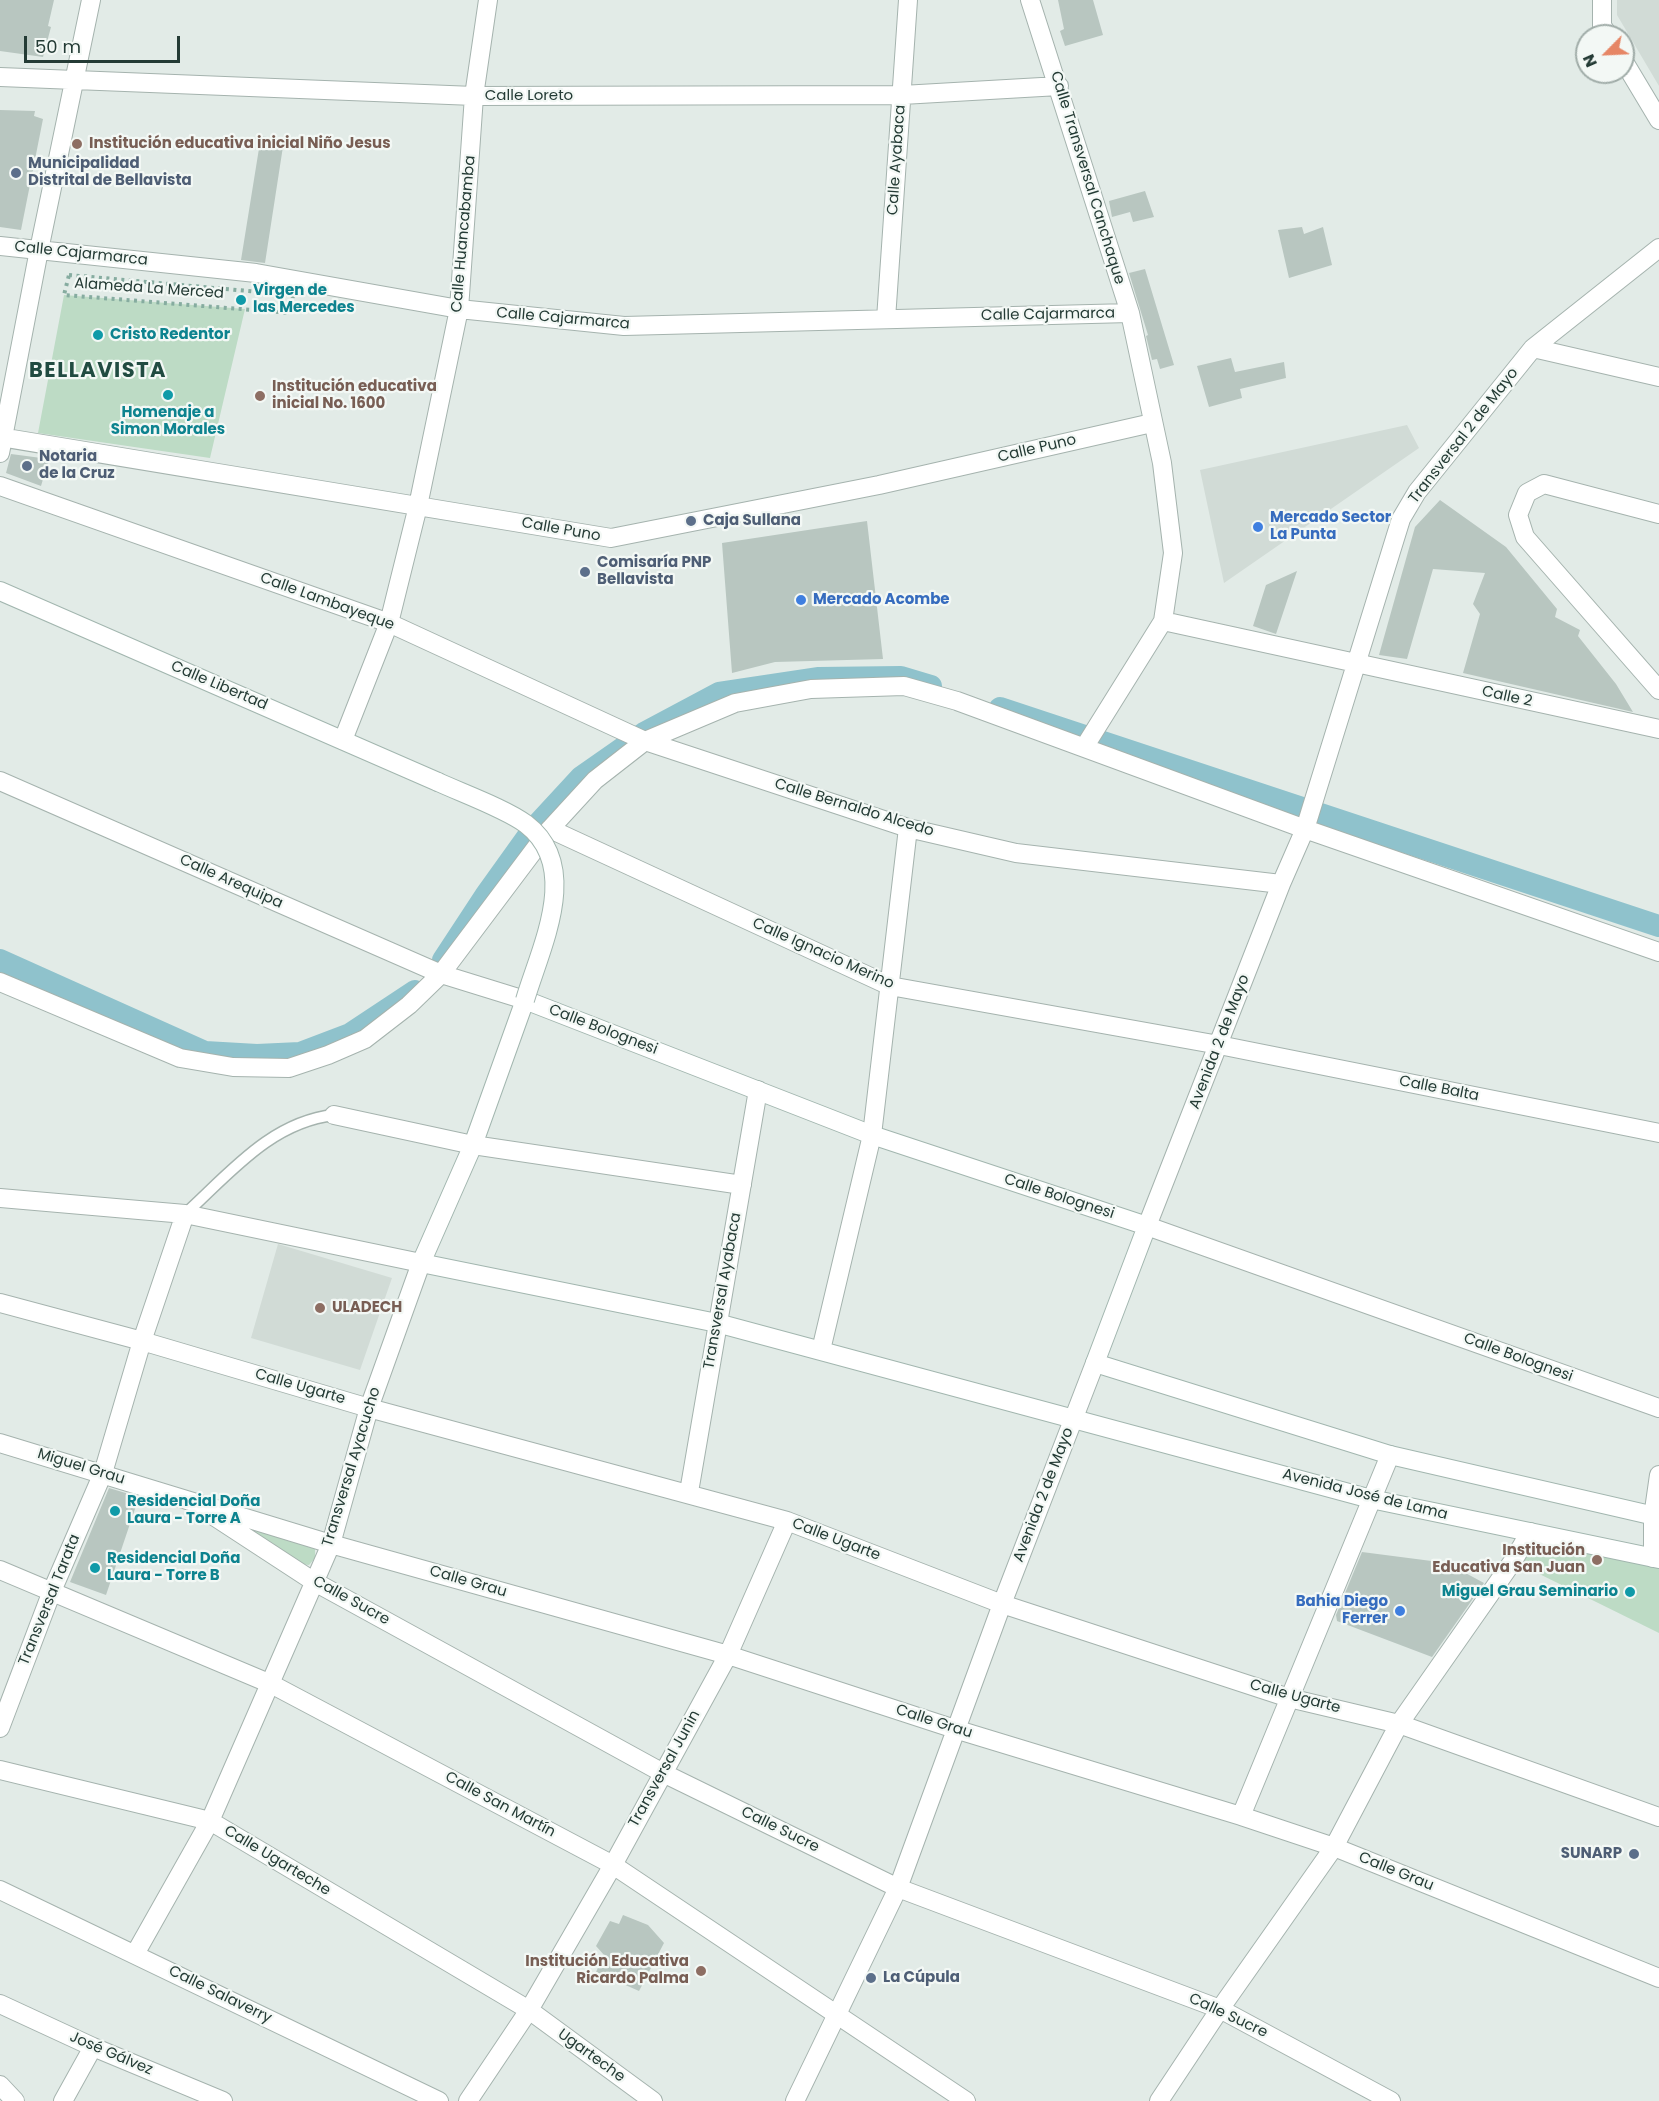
<!DOCTYPE html>
<meta charset="utf-8">
<style>
body{margin:0}
#map{position:relative;width:1659px;height:2101px;overflow:hidden;background:#e2ebe7;font-family:Poppins,sans-serif}
canvas{display:block}
.north{position:absolute;left:1575px;top:24px;width:60px;height:60px;box-sizing:border-box;background:#f3f8f5;border:2px solid #a0aca8;border-radius:50%;rotate:246deg;font-size:16px;font-weight:700;line-height:24px;text-align:center;color:#243b35}
.north::after{content:'';display:block;margin:auto;width:21px;height:27px;background:#e68665;clip-path:polygon(50% 0,100% 100%,50% 72%,0 100%)}
.scale{position:absolute;left:24px;top:36px;width:156px;height:27px;box-sizing:border-box;border:3px solid #243b35;border-top:0;padding-left:8px;font-size:18px;line-height:21px;white-space:nowrap;color:#243b35;-webkit-text-stroke:4px #f3f8f5;paint-order:stroke}
</style>
<div id="map">
<canvas width="1659" height="2101"></canvas>
<div class="north">N</div>
<div class="scale">50 m</div>
</div>
<script>
const c = document.querySelector('canvas').getContext('2d');
c.lineJoin = 'round';
function fillPath(path, color) { c.fillStyle = color; c.fill(path, 'evenodd'); }
function strokePath(path, color, width, dash) { c.strokeStyle = color; c.lineWidth = width; c.lineCap = dash ? 'butt' : 'round'; c.setLineDash(dash || []); c.stroke(path); }
function label(font, color, halo, rows, align = 'center') {
  c.font = font + ' Poppins,sans-serif'; c.lineWidth = 4.5; c.setLineDash([]); c.textBaseline = 'middle'; c.strokeStyle = halo; c.fillStyle = color; for (const [text, x, y, turn = 0] of rows) {
    c.save(); c.translate(x, y); c.rotate((+turn || 0) * Math.PI / 180); c.textAlign = isNaN(turn) ? turn : align; if (halo) c.strokeText(text, 0, 0); c.fillText(text, 0, 0); c.restore();
  }
}
fillPath(new Path2D(`
 M1617,0h42v86l-42,-71z
 M1407,425l12,23 -195,135 -24,-113z
 M278,1244l114,34 -32,92 -109,-32z`), '#d1dbd6');
fillPath(new Path2D(`
 M64,295l181,14 -35,149 -172,-25z
 M238,1525l77,21v12l-6,7 -8,-1z
 M1530,1532l129,34v67l-146,-72z`), '#bddbc5');
strokePath(new Path2D(`
 M1000,708l659,218
 M0,960l205,92 52,3 43,-2 50,-19 65,-43
 M443,960l42,-64 48,-67 48,-52 63,-44 75,-40 100,-15 82,-1 30,9`), '#8fc2cc', 22);
fillPath(new Path2D(`
 M0,0h54l-6,26 3,1 -8,30 -43,-6z
 M1058,0h35l10,35 -38,11 -5,-15 4,-2z
 M0,110l35,1 -1,5 9,3 -22,111 -21,-3z
 M261,136l23,4 -19,123 -24,-3z
 M1145,191l9,26 -21,5 -3,-10 -18,5 -3,-16z
 M1302,227l2,7 19,-7 9,38 -43,13 -11,-48z
 M1145,269l29,96 -14,4 -3,-10 -5,1 -6,-24 2,-1 -19,-62z
 M1231,358l4,14 49,-10 2,16 -46,11 2,9 -33,9 -12,-41z
 M11,454l38,5 -8,27 -35,-13z
 M1440,500l66,47 51,62 -2,8 25,13 -2,6 38,48 17,28 -170,-39 17,-59 -7,-10 12,-31 -52,-4 -26,90 -28,-4 36,-128z
 M867,521l16,138 -108,3 -43,11 -10,-130z
 M1297,571l-21,63 -23,-8 13,-41z
 M109,1488l30,9 -33,98 -36,-13z
 M1362,1552l85,11 37,20 -52,74 -95,-36 -1,-6z
 M623,1915l25,10 16,18 -25,48 -43,-19 8,-17 -8,-9 14,-25 9,3z`), '#b8c6c0');
const service = new Path2D(`
 M185,1214c45,-41 86,-92 149,-99`);
const minor = new Path2D(`
 M1030,0l100,313 32,150 11,90 -10,68 -78,125
 M1602,0v26l7,10
 M1623,60l36,60
 M0,77l474,19 428,-1 157,-9
 M0,246l256,27 203,36 165,17 506,-13
 M1659,248l-126,100 -116,144 -16,27 -96,310 -24,55 -134,342 512,182
 M886,319l22,-319
 M1533,348l126,29
 M0,437l611,101 268,-53 273,-62
 M0,453l39,-203 52,-250
 M0,486l389,137 256,118 263,87 108,25 265,31
 M1659,514l-115,-30 -17,9 -9,22 7,22 134,153
 M1163,621l496,108
 M343,740l46,-117 29,-117 41,-197 15,-213 14,-96
 M0,781l441,193 84,26
 M550,829l340,157 329,59 440,88
 M0,982l180,76 53,9 56,1 39,-13 37,-16 44,-34 32,-31 109,-145 45,-49 50,-39 90,-38 76,-14 93,-3 53,15 348,128 354,123
 M334,1115l139,30 269,40
 M0,1198l185,16 236,49 -52,145 -38,136 -121,277 -75,133
 M0,1303l142,38 227,67 418,113 215,83 287,94 110,26 260,93
 M821,1350l51,-215 36,-307
 M0,1443l331,101 397,111 230,75 283,86 93,31 325,131
 M689,1492l69,-402
 M212,1515l101,66 350,192 235,115 322,121 171,92
 M1653,1558v-41l6,-42
 M0,1728l52,-137 51,-118 39,-132 43,-127
 M0,1770l210,51 319,189 -61,91
 M1241,1816l149,-361
 M613,1865l115,-210 59,-134
 M0,1890l439,211
 M0,2004l93,43 130,54
 M0,2085l15,16
 M63,2101l30,-54
 M795,2101l103,-213 104,-284 93,-241
 M1159,2101l61,-92 114,-162 65,-123 114,-163 17,-29`);
const tertiary = new Path2D(`
 M0,1570l271,114 342,181 353,236
 M613,1865l-84,145 124,91`);
const secondary = new Path2D(`
 M0,591l438,191
 M1659,1517l-269,-62 -295,-92 52,-137 -275,-91 -347,-135 -52,145 -52,118 296,60 654,176 288,60`);
strokePath(service, '#a5b3ae', 13);
strokePath(minor, '#a5b3ae', 20);
strokePath(tertiary, '#a5b3ae', 20);
strokePath(secondary, '#a2b6af', 20);
strokePath(new Path2D(`
 M69,275l224,20 -2,18 -227,-18z`), '#86aca0', 4, [3, 4.5]);
strokePath(service, '#fff', 10);
strokePath(minor, '#fff', 18);
strokePath(tertiary, '#fff', 18);
strokePath(secondary, '#fff', 18);
const secondaryBridge = new Path2D(`
 M438,782c24,11 68,27 88,42 56,43 15,122 -1,176`);
strokePath(secondaryBridge, '#a2b6af', 20, []);
strokePath(secondaryBridge, '#fff', 18);
for (const [x, y, r, color] of [
 [77,144,6,"#8d6e63"],
 [16,173,6,"#5c6f8a"],
 [241,300,6,"#0f9aa8"],
 [98,335,6,"#0f9aa8"],
 [168,395,6,"#0f9aa8"],
 [260,396,6,"#8d6e63"],
 [27,466,6,"#5c6f8a"],
 [691,521,6,"#5c6f8a"],
 [1258,527,6,"#3f7fe0"],
 [585,572,6,"#5c6f8a"],
 [801,600,6,"#3f7fe0"],
 [320,1308,6,"#8d6e63"],
 [115,1511,6,"#0f9aa8"],
 [1597,1560,6,"#8d6e63"],
 [95,1568,6,"#0f9aa8"],
 [1630,1592,6,"#0f9aa8"],
 [1400,1611,6,"#3f7fe0"],
 [1634,1854,6,"#5c6f8a"],
 [701,1971,6,"#8d6e63"],
 [871,1978,6,"#5c6f8a"]
]) { const dot = new Path2D(); dot.arc(x, y, r, 0, 2 * Math.PI); c.fillStyle = color; c.fill(dot); strokePath(dot, '#f3f8f5', 2); }
label('15px', '#243b35', '#f3f8f5', [
 ["Calle Loreto",529,96],
 ["Calle Ayabaca",897,160,-86],
 ["Calle Transversal Canchaque",1087,178,73],
 ["Calle Huancabamba",464,234,-85],
 ["Calle Cajarmarca",81,254,6],
 ["Alameda La Merced",149,289,4],
 ["Calle Cajarmarca",1048,315,-1],
 ["Calle Cajarmarca",563,319,5],
 ["Transversal 2 de Mayo",1464,436,-52],
 ["Calle Puno",1037,449,-13],
 ["Calle Puno",561,530,10],
 ["Calle Lambayeque",327,602,20],
 ["Calle Libertad",219,686,23],
 ["Calle 2",1507,697,12],
 ["Calle Bernaldo Alcedo",854,808,17],
 ["Calle Arequipa",231,882,24],
 ["Calle Ignacio Merino",823,954,24],
 ["Calle Bolognesi",603,1030,21],
 ["Avenida 2 de Mayo",1220,1042,-69],
 ["Calle Balta",1439,1089,11],
 ["Calle Bolognesi",1059,1197,18],
 ["Transversal Ayabaca",723,1291,-80],
 ["Calle Bolognesi",1518,1358,20],
 ["Calle Ugarte",300,1387,16],
 ["Miguel Grau",81,1467,17],
 ["Transversal Ayacucho",352,1467,-73],
 ["Avenida 2 de Mayo",1044,1495,-69],
 ["Avenida José de Lama",1365,1495,14],
 ["Calle Ugarte",836,1540,21],
 ["Calle Grau",468,1582,16],
 ["Transversal Tarata",50,1600,-68],
 ["Calle Sucre",351,1601,29],
 ["Calle Ugarte",1295,1697,15],
 ["Calle Grau",934,1722,18],
 ["Transversal Junin",665,1769,-61],
 ["Calle San Martín",500,1805,28],
 ["Calle Sucre",780,1830,26],
 ["Calle Ugarteche",277,1861,31],
 ["Calle Grau",1396,1872,22],
 ["Calle Salaverry",220,1995,26],
 ["Calle Sucre",1228,2016,25],
 ["José Gálvez",111,2054,23],
 ["Ugarteche",591,2056,36]
]);
label('bold 15px', '#785e54', '#f3f8f5', [
 ["Institución educativa inicial Niño Jesus",89,144],
 ["Institución educativa",272,387],
 ["inicial No. 1600",272,404],
 ["ULADECH",332,1308],
 ["Institución",1585,1551,"right"],
 ["Educativa San Juan",1585,1568,"right"],
 ["Institución Educativa",689,1962,"right"],
 ["Ricardo Palma",689,1979,"right"]
], 'left');
label('bold 15px', '#4e5e75', '#f3f8f5', [
 ["Municipalidad",28,164],
 ["Distrital de Bellavista",28,181],
 ["Notaria",39,457],
 ["de la Cruz",39,474],
 ["Caja Sullana",703,521],
 ["Comisaría PNP",597,563],
 ["Bellavista",597,580],
 ["SUNARP",1622,1854,"right"],
 ["La Cúpula",883,1978]
], 'left');
label('bold 15px', '#0d838f', '#f3f8f5', [
 ["Virgen de",253,291],
 ["las Mercedes",253,308],
 ["Cristo Redentor",110,335],
 ["Homenaje a",168,413,"center"],
 ["Simon Morales",168,430,"center"],
 ["Residencial Doña",127,1502],
 ["Laura - Torre A",127,1519],
 ["Residencial Doña",107,1559],
 ["Laura - Torre B",107,1576],
 ["Miguel Grau Seminario",1618,1592,"right"]
], 'left');
label('bold 15px', '#366cbe', '#f3f8f5', [
 ["Mercado Sector",1270,518],
 ["La Punta",1270,535],
 ["Mercado Acombe",813,600],
 ["Bahia Diego",1388,1602,"right"],
 ["Ferrer",1388,1619,"right"]
], 'left');
c.letterSpacing = '1.5px';
label('bold 21px', '#214b41', '#f3f8f5', [
 ["BELLAVISTA",98,372]
]);
c.letterSpacing = '0px';
</script>
